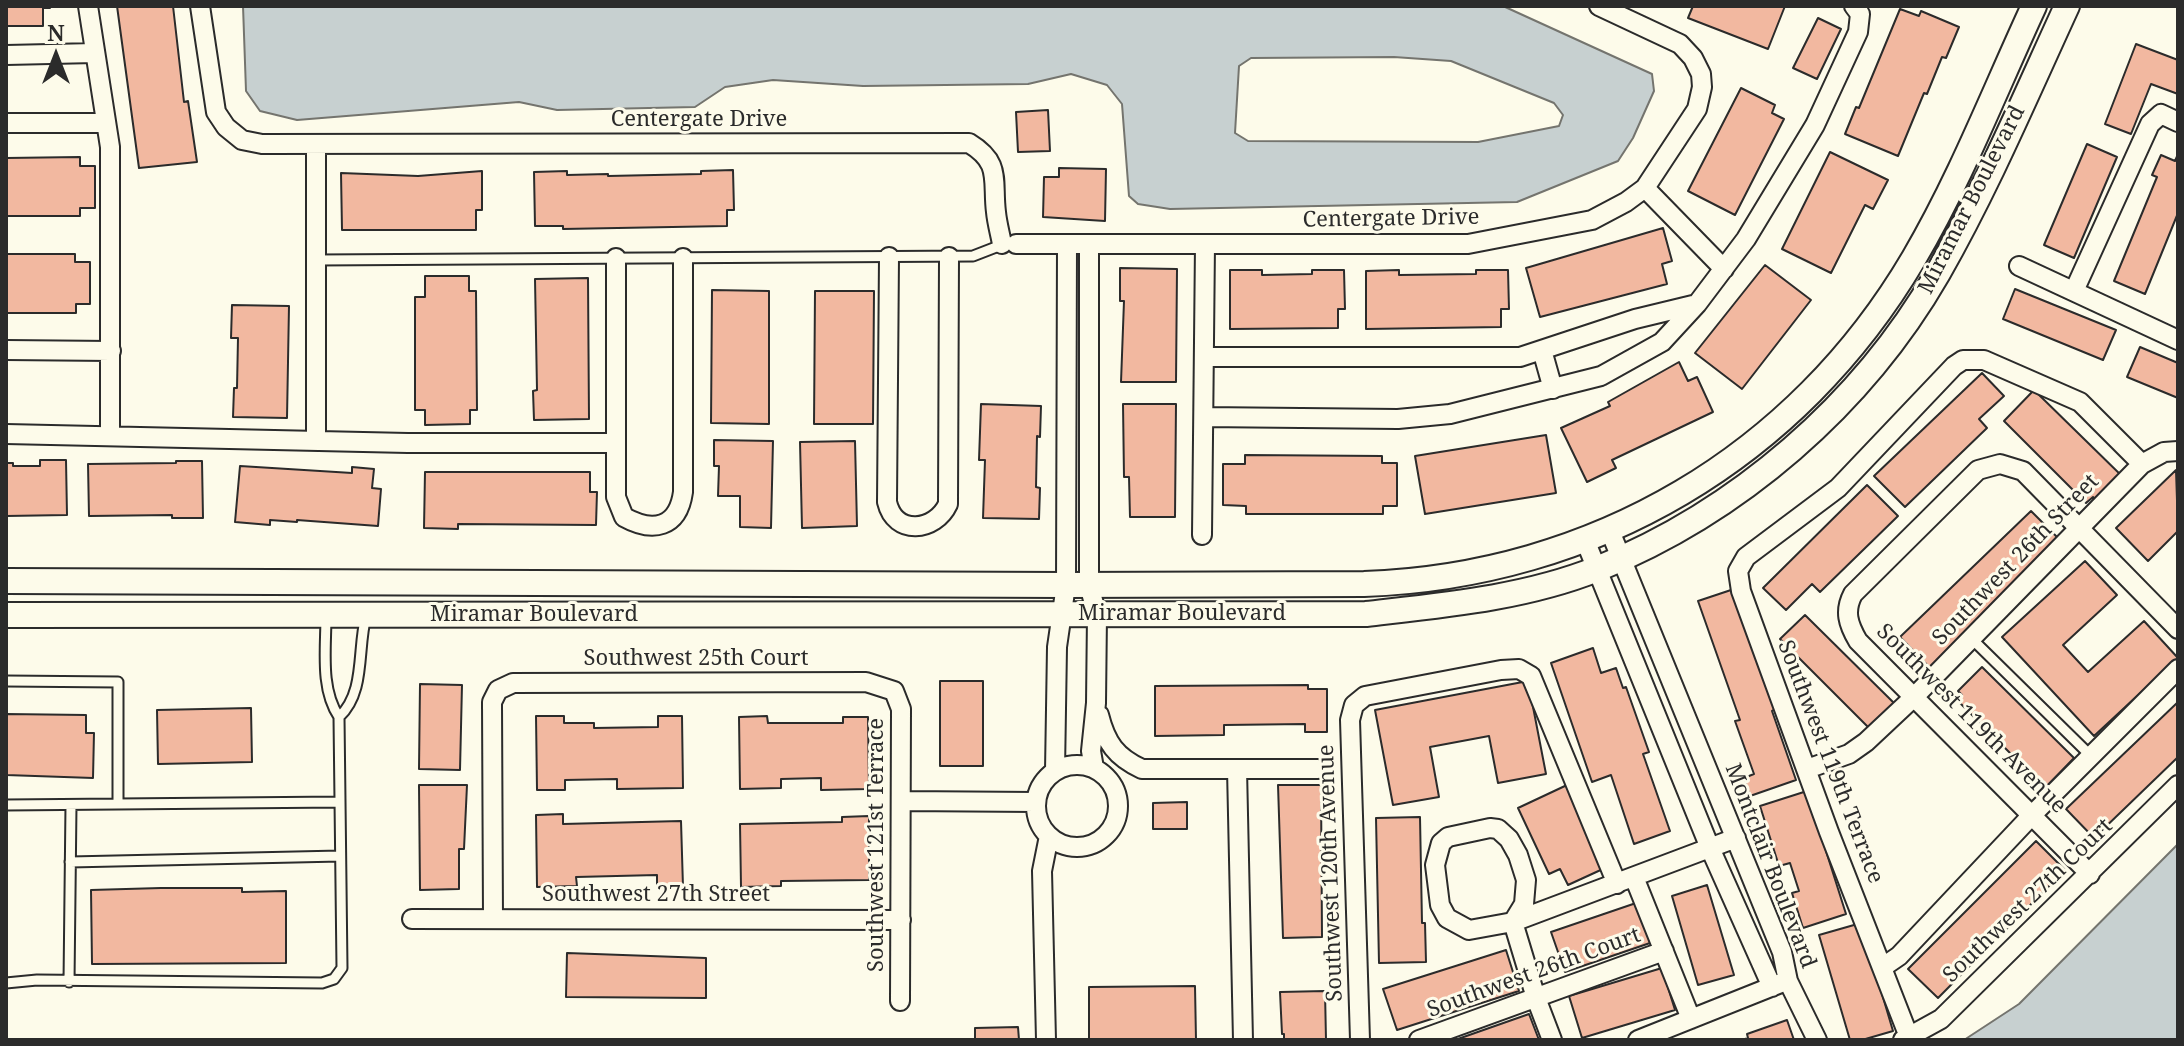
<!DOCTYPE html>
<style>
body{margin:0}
#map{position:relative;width:2184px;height:1046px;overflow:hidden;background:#fdfbea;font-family:"Noto Serif",serif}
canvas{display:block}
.frame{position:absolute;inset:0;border:8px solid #2b2b2b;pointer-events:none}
.north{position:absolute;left:16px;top:16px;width:80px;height:80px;-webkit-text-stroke:6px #fdfbea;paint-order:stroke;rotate:0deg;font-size:22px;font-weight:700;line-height:32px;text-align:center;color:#2b2b2b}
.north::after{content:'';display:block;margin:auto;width:28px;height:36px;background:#2b2b2b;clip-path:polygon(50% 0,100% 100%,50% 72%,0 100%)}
</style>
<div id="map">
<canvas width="2184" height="1046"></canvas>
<div class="frame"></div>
<div class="north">N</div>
</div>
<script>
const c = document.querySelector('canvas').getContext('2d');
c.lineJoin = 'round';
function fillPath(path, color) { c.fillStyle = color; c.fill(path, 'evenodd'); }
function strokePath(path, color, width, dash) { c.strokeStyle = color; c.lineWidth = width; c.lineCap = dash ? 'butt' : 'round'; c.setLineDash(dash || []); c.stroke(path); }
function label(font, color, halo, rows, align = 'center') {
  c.font = font + ' "Noto Serif",serif'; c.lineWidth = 6; c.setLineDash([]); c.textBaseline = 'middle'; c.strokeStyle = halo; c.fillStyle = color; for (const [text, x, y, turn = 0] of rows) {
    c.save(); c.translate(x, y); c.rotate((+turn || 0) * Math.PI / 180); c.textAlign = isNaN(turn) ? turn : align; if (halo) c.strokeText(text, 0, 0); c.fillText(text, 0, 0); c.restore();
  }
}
const water = new Path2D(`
 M243,6h1260l149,68 2,17 -21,47 -15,23 -101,41 -347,7 -32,-5 -9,-8 -7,-92 -15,-19 -36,-11 -43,10 -165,2 -90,-6 -48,7 -30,20 -138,3 -38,-8 -222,18 -37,-9 -14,-20zM1394,57l57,4 103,42 9,12 -4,11 -81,16 -230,-1 -13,-8 4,-67 12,-8z
 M2178,844v196h-214l55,-36z`);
fillPath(water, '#c7d0d0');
strokePath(water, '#74746e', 2);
const building = new Path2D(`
 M6,6h44v2h-7v18h-37z
 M117,6h56l11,96 4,-1 9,61 -58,6z
 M1693,6h92l-17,43 -80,-31z
 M1900,9l19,7 2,-5 38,16 -13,31 -4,-1 -15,37 -3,-1 -26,63 -53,-22 11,-27 3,1z
 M1818,18l23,11 -24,50 -24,-11z
 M2136,44l42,16v34l-27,-10 -20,50 -26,-10z
 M1741,88l34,17 -3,8 12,6 -49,96 -47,-24z
 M1048,110l2,41 -32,1 -2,-40z
 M2087,144l30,13 -43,101 -30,-13z
 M1830,152l58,28 -15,29 -8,-4 -34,68 -49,-24z
 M2178,154v59l-33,81 -31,-13 43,-104 -5,-2 9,-20 14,6z
 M80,157v9h15v42h-15v8h-74v-58z
 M1059,168l47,1 -1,52 -62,-4 1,-40h15z
 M733,170l1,40h-7v16l-164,3v-3h-28l-1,-54 33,-1v4l41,-1v2l93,-2v-3z
 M482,171v39h-6v20h-134l-1,-57 77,3z
 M1663,228l9,33 -10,3 5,20 -127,33 -14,-49z
 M6,254h69v8h15v42h-14v9h-70z
 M1765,265l46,35 -69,89 -47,-36z
 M1120,268l57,1 -1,113h-55l3,-81h-4z
 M1230,270h32v5l50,-1v-4h32l1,39h-7v19l-108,1z
 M1399,270v5l77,-1v-4h32l1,39h-8v18l-135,2v-58z
 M425,276h44v15h7l1,119h-7v14l-45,1v-15h-10v-113h10z
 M588,278l1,141 -55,1 -1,-29 4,-1 -2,-111z
 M2015,289l101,41 -13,30 -100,-41z
 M712,290l57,1v133l-58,-1z
 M815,291h59l-1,133h-59z
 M232,305l57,1 -2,112 -54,-1 1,-29h3l1,-50h-7z
 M2140,347l38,16v35l-51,-21z
 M1679,362l9,19 9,-4 16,35 -101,48 4,8 -29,14 -26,-54 49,-22 -2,-4z
 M1982,373l22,23 -25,23 8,9 -82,79 -31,-31z
 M2034,390l92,90 -25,25 -8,-8 -7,6 -82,-82z
 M981,404l60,2 -1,31 -3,-1 -1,51 4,1 -1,31 -56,-1 2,-58h-6z
 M1123,404h53l-1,113h-45l-1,-40h-5z
 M1546,435l10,58 -131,21 -10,-58z
 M714,440l59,1 -2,87 -31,-1v-31h-22l1,-30h-5z
 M855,441l2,85 -55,2 -2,-86z
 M1245,455l137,1v7h15v43h-14v8h-137v-8l-23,-1v-41h22z
 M40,460h26l1,55 -61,1v-53h7v3h27z
 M176,461h26l1,57h-31v-3l-83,1 -1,-52 88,-1z
 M240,466l112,7v-6l22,2 -2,19 9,1 -3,37 -81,-6v2l-27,-2v5l-35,-3z
 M2176,470l2,61 -30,30 -32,-33z
 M425,472h165v20h7l-1,33 -138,-1v5l-34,-1z
 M1867,485l31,31 -78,76 -8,-8 -26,26 -23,-22z
 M2031,511l31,31 -131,127 -31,-32z
 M2085,561l32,34 -54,50 25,27 56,-51 34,37 -84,78 -92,-99z
 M1734,589l42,120 -4,2 24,69 -46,16 -6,-18 10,-4 -19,-53 5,-1 -42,-119z
 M1805,615l92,91 -25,25 -92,-92z
 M1593,648l8,25 15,-5 7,20 3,-1 23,65 -6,2 27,77 -36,13 -23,-69 -19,7 -41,-119z
 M1982,667l92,91 -29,30 -88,-88 5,-5 -4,-4z
 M940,681h43v85h-43z
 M1528,681l18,93 -48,9 -9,-47 -59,11 9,50 -46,8 -18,-95z
 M420,684l42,1 -2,85 -41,-1z
 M1308,685v4h19v43h-22v-8l-81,1v10l-69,1v-50z
 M2178,702v55l-84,81 -28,-29z
 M251,708l1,54 -94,2 -1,-54z
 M6,714l80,1v18h8l-1,45 -87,-3z
 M536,716h28v7h30v5l64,-1v-11h24l1,72 -66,1v-10l-52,1v10h-28z
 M767,716l1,7h75v-6h25l1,72 -48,1v-12l-40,1v9l-41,1 -1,-72z
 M419,785h48l-3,64h-5v40l-39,1z
 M1278,785h43l1,152 -39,1z
 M1567,785l38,83 -37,17 -8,-16 -11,5 -31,-66z
 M1807,791l39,123 -43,14 -11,-35 7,-2 -9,-28 -11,3 -19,-60z
 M1187,802v27h-34v-26z
 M563,814v10l118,-3 2,66h-26v-12l-81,2 1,9 -40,1 -1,-72z
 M869,816v64l-88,1v5l-40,1 -1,-63 102,-2v-5z
 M1420,817l2,106h3l1,39 -47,1 -3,-145z
 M2036,841l29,29 -127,128 -30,-29z
 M1707,885l27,90 -36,10 -26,-89z
 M161,888h81v4l44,-1v72l-194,1 -1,-74z
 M1639,902l14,40 -88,30 -14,-40z
 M1861,923l32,108 -31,9h-12l-31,-105z
 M1506,950l13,41 -122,39 -14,-41z
 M567,953l139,5v40l-140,-1z
 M1662,968l13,42 -93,28 -13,-42z
 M1195,986l1,54h-107v-53z
 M1325,991l1,49h-42v-6h-2l-2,-42z
 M1529,1014l10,26h-84z
 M1787,1020l7,20h-52l6,-2 -1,-4z
 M1018,1027l1,13h-44v-12z`);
fillPath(building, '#f2b8a0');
strokePath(building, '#2b2b2b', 2);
const lane = new Path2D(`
 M317,260l656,-4 31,-12
 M1972,639l119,117
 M6,681l112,1v122
 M339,717c27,-25 18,-68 27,-101
 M6,805l334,-3
 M70,862l270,-6
 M69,982l2,-177
 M6,983l31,-3 285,3 12,-4 8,-11 -3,-251c-19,-28 -13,-68 -13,-102`);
const street = new Path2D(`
 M88,6l22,141v288
 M200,6l16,106 10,15 16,13 20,4 707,-1c33,20 23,37 27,69 1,11 4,21 6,32
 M6,55l89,-2
 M6,123h100
 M316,144v297
 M1645,188l79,81
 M1016,244h452l124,-24 34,-18 19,-14 52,-79 5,-22 -1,-13 -8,-16 -13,-14 -81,-38
 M1089,244v341l8,30 -1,88 -5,48 3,17
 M889,257l-2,245c8,34 48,30 61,2l1,-247
 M616,258v239l8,20c29,16 54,11 59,-25v-234
 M2019,266l159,74
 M2074,291l76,-167 11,-10 17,8
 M6,350l105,1
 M1542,350l11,39
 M1204,357h316l115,-38 62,-15
 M1204,417l194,2 52,-5 151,-38 61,-34 35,-38 49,-65 69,-114 43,-93 2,-18 -6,-8
 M6,434l402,9h208
 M1610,531l172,421 6,29 29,59
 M1202,535l3,-291
 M1585,540l125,308 62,139
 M1099,715c7,28 17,42 43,54h176
 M1036 806a41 41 0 1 1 82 0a41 41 0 1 1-82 0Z
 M1237,769l6,271
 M1807,769l42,-15 17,-12 48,-45 228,-233 22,-12 14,-1
 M1055,771l2,-124 9,-62 1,-341
 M902,801l134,1
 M2090,874l-232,-233c-10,-17 -14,-30 -5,-47l125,-124 22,-6 23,7 155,158
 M1634,877l57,142
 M493,918l-1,-216 6,-12 15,-7 353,-1 28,9 7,18 -1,292
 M412,919l489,1
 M1513,922l11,-18 2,-24 -8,-25 -9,-16 -11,-10 -8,-1 -42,9 -7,6 -6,22 5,40 7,13 22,12 44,-8 223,-84
 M1513,922l23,76 16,42
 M1883,967l16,-11 133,-141 146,-146
 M1909,1037l-80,-205 -88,-241 -3,-20 8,-14 92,-69 116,-122 9,-6h21l96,42 62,62
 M1046,1040l-4,-169 7,-35
 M1360,1040l-10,-320 4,-15 11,-9 136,-26 18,-1 12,7 86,208
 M1419,1040l245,-89
 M1638,1040l143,-57
 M1903,1040l38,-21 237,-234`);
const secondary = new Path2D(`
 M6,581l1060,4 298,-1c230,-8 433,-127 550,-326 47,-80 81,-168 120,-252
 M6,615l1360,-1c78,-9 158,-16 231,-45 141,-57 265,-164 341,-296 49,-86 88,-178 129,-267`);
strokePath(lane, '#2b2b2b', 13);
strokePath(street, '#2b2b2b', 22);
strokePath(secondary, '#2b2b2b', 28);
strokePath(lane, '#fdfbea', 9);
strokePath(street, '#fdfbea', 18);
strokePath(secondary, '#fdfbea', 24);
label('22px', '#2b2b2b', '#fdfbea', [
 ["Centergate Drive",699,120],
 ["Miramar Boulevard",1972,200,-63],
 ["Centergate Drive",1391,219,-1],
 ["Southwest 26th Street",2016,560,-46],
 ["Miramar Boulevard",1182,614],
 ["Miramar Boulevard",534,615],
 ["Southwest 25th Court",696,659],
 ["Southwest 119th Avenue",1971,719,45],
 ["Southwest 119th Terrace",1830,762,69],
 ["Southwest 121st Terrace",877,845,-90],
 ["Montclair Boulevard",1770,866,69],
 ["Southwest 120th Avenue",1331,873,-92],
 ["Southwest 27th Street",656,895],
 ["Southwest 27th Court",2028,901,-44],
 ["Southwest 26th Court",1534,973,-20]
]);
</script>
